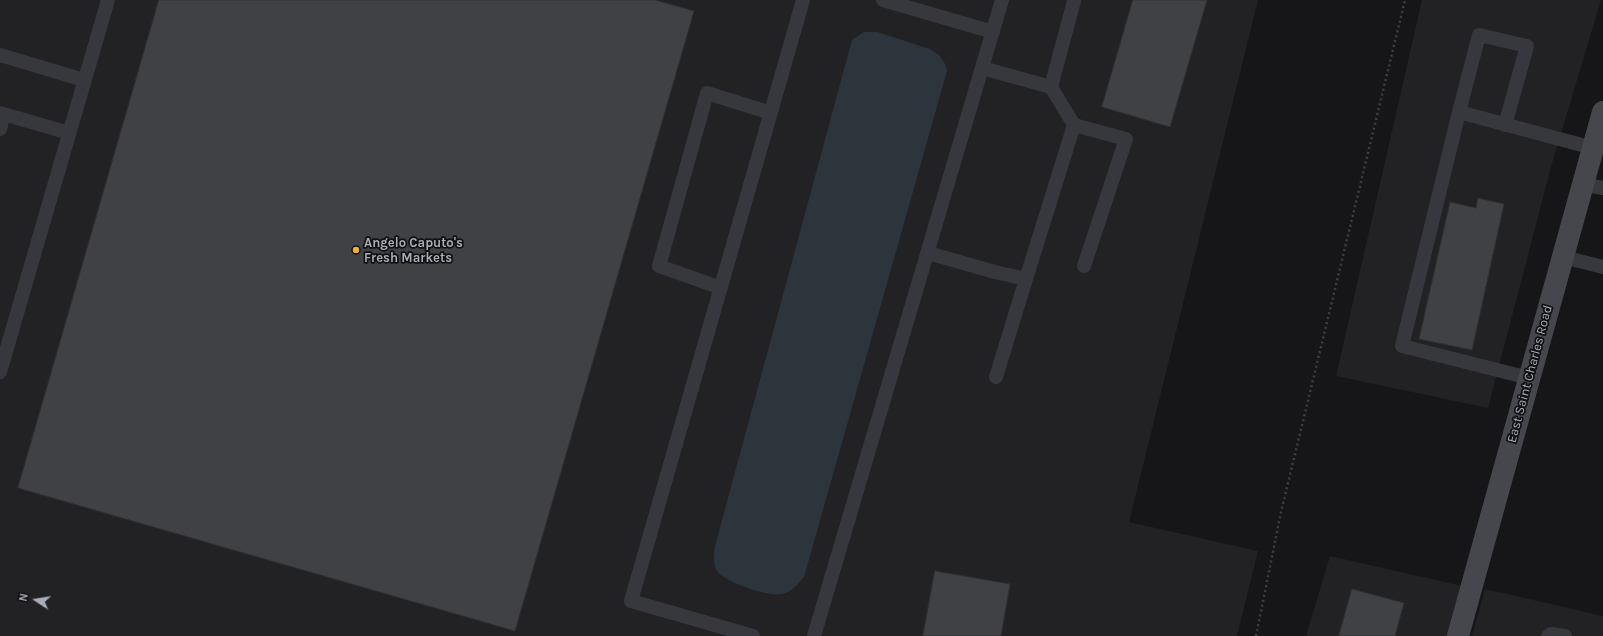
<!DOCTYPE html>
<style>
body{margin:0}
#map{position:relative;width:1603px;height:636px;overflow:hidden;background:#161618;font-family:Karla,sans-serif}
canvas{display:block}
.north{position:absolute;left:16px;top:580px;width:40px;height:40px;-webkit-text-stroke:3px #111113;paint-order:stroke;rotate:282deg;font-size:11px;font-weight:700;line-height:16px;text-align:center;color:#a8adb8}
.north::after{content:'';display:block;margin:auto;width:14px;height:18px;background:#a8adb8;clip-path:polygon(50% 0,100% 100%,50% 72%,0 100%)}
</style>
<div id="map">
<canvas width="1603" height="636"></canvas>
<div class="north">N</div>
</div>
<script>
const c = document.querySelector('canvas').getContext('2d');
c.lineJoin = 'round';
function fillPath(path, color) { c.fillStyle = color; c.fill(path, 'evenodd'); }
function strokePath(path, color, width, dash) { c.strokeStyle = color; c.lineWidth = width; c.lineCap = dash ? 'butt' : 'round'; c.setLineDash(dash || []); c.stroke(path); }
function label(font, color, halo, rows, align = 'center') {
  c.font = font + ' Karla,sans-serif'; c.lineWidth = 3.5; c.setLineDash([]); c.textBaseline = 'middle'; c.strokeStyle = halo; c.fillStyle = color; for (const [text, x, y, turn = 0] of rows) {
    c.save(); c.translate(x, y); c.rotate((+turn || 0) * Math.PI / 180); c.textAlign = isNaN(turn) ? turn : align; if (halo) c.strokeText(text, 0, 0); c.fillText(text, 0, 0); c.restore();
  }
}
fillPath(new Path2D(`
 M0,0h1258l-129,522 129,29 -21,85h-1237z
 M1422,0h179l-50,167 -63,241 -152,-32z
 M1330,556l132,30 -14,50h-142z
 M1485,589l118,27v20h-131z`), '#222225');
fillPath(new Path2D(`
 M864,32h13l53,17 10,7 5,8 2,7 -143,506c-7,8 -12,15 -22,17 -13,3 -55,-11 -64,-22 -6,-8 -4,-17 -3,-26l137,-506z`), '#2c353c');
const building = new Path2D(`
 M159,0h496l39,11 -179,620 -497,-143z
 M1133,0h74l-37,127 -68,-20z
 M1478,198l26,6 -32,146 -53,-11 31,-137 26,6z
 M935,571l75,13 -9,52h-78z
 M1352,589l52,14 -9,33h-56z`);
fillPath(building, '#404145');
strokePath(building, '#303034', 1);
strokePath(new Path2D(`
 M1256,636l25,-124 124,-512`), '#3d3f44', 2.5, [2, 3]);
strokePath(new Path2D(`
 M883,0l110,32
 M0,55l84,25
 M1051,87l23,-86
 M1459,112l20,-77 48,11 -22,79
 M0,113l69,20
 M1074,125l52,14 -42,127
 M0,129l4,-15
 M1582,184l21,4
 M928,253l67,19 31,7 48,-154 -23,-38 -69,-19
 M1563,257l40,10
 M721,288l-62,-22 48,-173 64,20
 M0,372l108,-372
 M996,377l30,-98
 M1529,378l-127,-32 57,-234 134,36
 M753,636l-122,-35 172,-601
 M814,636l188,-636
 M1548,636l3,-2 14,2`), '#37383d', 14);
strokePath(new Path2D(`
 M1458,636l145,-524`), '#45474d', 22);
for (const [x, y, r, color] of [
 [356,250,4,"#f2b134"]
]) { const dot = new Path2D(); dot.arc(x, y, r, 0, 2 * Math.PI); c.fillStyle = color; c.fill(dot); strokePath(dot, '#111113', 1.5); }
label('bold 13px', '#a8adb8', '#111113', [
 ["Angelo Caputo's",364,243],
 ["Fresh Markets",364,258]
], 'left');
label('13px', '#a8adb8', '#111113', [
 ["East Saint Charles Road",1530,374,-75]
]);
</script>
